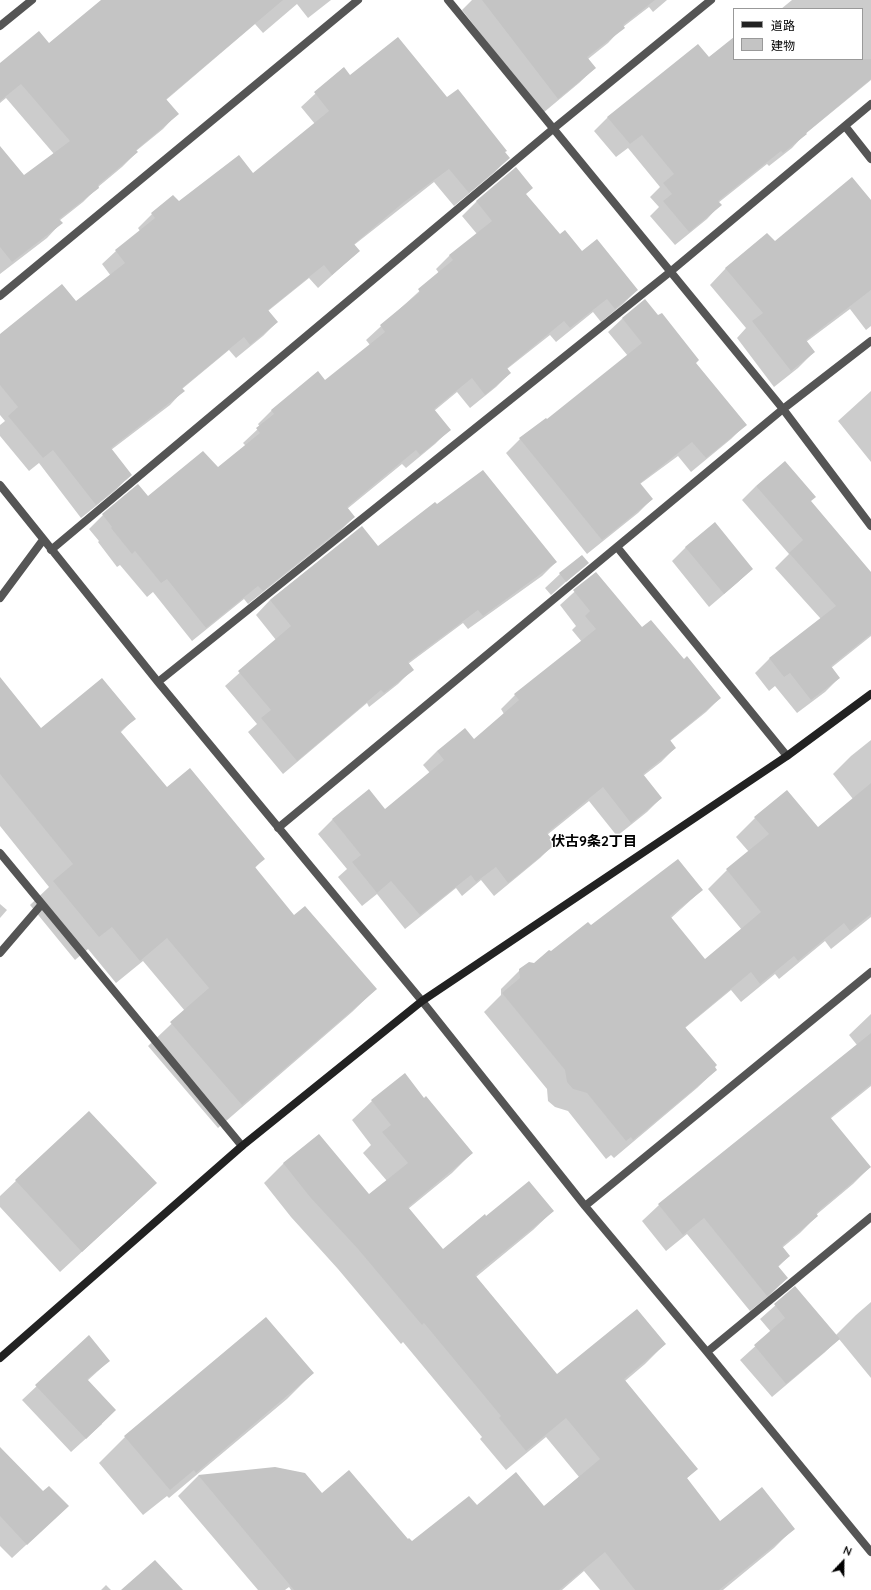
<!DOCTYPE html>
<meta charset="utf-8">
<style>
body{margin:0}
#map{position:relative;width:871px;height:1590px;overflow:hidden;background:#fff;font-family:Quicksand,"Noto Sans JP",sans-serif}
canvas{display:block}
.legend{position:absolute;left:733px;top:8px;width:130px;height:52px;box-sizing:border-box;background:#fff;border:1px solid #999;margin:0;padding:5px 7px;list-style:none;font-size:12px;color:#000}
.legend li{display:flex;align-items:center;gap:8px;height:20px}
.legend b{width:20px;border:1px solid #999}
.north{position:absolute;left:823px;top:1542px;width:40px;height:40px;-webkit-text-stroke:3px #fff;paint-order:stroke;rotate:22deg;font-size:11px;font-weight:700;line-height:16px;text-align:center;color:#000}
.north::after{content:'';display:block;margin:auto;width:14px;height:18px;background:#000;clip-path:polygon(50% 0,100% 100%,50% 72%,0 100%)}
</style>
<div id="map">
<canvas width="871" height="1590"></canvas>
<ul class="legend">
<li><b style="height:5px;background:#222"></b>道路</li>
<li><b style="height:11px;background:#c4c4c4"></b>建物</li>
</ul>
<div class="north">N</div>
</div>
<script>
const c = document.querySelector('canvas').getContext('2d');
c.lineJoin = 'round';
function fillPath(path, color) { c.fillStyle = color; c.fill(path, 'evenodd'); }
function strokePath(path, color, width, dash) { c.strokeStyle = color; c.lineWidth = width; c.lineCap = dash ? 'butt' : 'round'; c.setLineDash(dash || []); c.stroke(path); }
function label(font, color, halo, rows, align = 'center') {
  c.font = font + ' Quicksand,"Noto Sans JP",sans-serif'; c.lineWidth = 3; c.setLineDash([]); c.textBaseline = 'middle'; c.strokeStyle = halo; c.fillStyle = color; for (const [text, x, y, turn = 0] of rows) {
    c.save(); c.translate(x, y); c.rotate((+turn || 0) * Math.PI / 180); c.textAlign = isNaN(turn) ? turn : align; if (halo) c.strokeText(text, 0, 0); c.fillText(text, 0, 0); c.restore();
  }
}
fillPath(new Path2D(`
 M106,0h225l-23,18 -11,-14 -34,29 -8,-9 -89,76 11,14 -14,15 -27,22 1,1 -15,15 -24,20 -15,15 -24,19 2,2 -14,15 -47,36v-123l24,26 30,-23 -48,-56 -6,5v-39l49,-19z
 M472,0h195l-14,12 -4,-5 -26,20 -15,16 -20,16 7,9 -16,15 -36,30 -81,-103z
 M792,0h79v80l-67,55 -12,13 -23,18 -2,-2 -49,39 2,2 -13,14 -32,26 -25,-29 9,-9 -9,-10 10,-10 -32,-39 -12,9 -22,-26 14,-14 100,-59 26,-20v21h128v-50h-81z
 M343,68l7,8 97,23 61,59 -13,14 -41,34 -20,-24 -80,63 5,6 -41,37 -9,-10 -41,33 9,11 -14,14 -27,22 -7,-8 -47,39 1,2 -13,14 -59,45 19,25 -13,14 -36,29 -42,-55 -10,8 -29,-35v-11l5,-4 -5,-6v-80l76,-32 35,-27 -9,-12 14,-13 24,-20 -2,-3 14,-14 21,-18 5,7 75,-29 62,-50 -14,-17z
 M516,168l9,26 35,42 22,17 55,37 -14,14 -22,18 -8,-10 -37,30 -6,-7 -43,34 3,4 -14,14 -26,21 -13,-16 -23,19 15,19 -14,14 -29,24 -4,-4 -55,45 7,8 -14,14 -92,73 -4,-5 -52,42 -39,-49 -6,5 -27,-32 -3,2 -19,-25 1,-1 -10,-12 14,-14 115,-46 28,-23 -3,-3 17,-16 -2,-3 14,-14 53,-29 45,-36 -4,-5 73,-67 -3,-4 14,-14 27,-21 -15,-18 14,-14z
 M871,203v123l-5,4 -16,-21 -44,33 8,10 -16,16 -24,19 -37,-49 9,-10 -36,-43 16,-17 48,-26z
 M623,318l72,46 50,61 -14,14 -40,33 -13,-16 -38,28 12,15 -14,14 -51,41 -81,-101 14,-14 27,-19 81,-64 -20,-24z
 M871,391v71l-33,-41z
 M756,486l54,16 61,81v53l-40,32 8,10 -14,14 -28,21 -22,-27 -6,5 -14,-18 14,-14 52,-40 -46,-51 14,-14 -47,-54z
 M437,506l119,56 -14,14 -74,53 -5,-6 -55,41 4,6 -14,14 -29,23 -2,-4 -84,71 -35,-42 9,-8 -32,-38 51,-46 -20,-25 14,-15 92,-73 16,21z
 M686,547l66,22 -15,14 -28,24 -37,-46z
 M581,556l6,7 -36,32 -6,-7 15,-14z
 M595,573l47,56 42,32 36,37 -14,14 -36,29 5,7 -14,14 -18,14 18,22 -14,14 -30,24 -28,-35 -42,34 7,9 -14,14 -46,38 -13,-16 -19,16 -6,-8 -51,41 -28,-35 -15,12 -24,-29 9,-8 -29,-35 14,-14 37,-29 16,19 45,-37 -7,-8 14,-14 37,-11 30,-26 -3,-5 14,-14 67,-53 -10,-12 4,-4 -16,-21z
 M0,686l41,44 93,-11 -14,14 46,56 97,70 -8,9 39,48 82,73 -24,23 -134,116 -70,-82 37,-35 -42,-50 -27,22 -28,-34 -13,11 -45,-55 19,-18 -49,-61z
 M871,740v177l-40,32 -6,-8 -46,38 -4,-5 -34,28 -10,-12 -46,38 31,42 -19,18 -83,70 -3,-3 -5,4 -38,-48 -13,-4 -7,-6 -1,-12 -63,-77 17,-17v-6l19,-19 14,-6 17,-11 151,-63 -31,28 34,43 37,-31 -34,-41 19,-19 22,-18 -13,-15 19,-19 63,11 35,-30 -20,-25 18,-18z
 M0,904l7,6 -7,8z
 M871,1014v72l-41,33 40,48 -17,17 -37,31 1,1 -17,17 -18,15 7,8 -11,11 9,11 -17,17 -20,16 -63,-77 -21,17 -24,-30 17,-16 198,-160 -8,-10z
 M424,1099l48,54 -20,20 -44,36 35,41 43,-33 67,-6 -20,19 -57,47 81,98 108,-31 -20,20 -20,17 71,88 -10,10 34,43 74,6 -20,20 -51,42h-123l-16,-19 -22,19h-271l-2,-3 -4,3h-27l-80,-94 20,-20 77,-8 137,74 65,-35h66l36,-30 -33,-40 -40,33 -26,-31 2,-2 -79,-95 -2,2 -63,-75 -47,-52 -27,-34 20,-20 85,32 18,-14 -24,-28 8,-8 -19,-25 20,-19z
 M89,1112l46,91 -75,69 -60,-65v-11z
 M795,1288l40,48 21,-21 15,-13v76l-32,-39 -15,14 -52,44 -32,-37 31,-28 -11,-13z
 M89,1337l20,24 -22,20 15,43 -31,28 -49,-52z
 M313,1373l-26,26 -118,99 -2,-2 -24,19 -44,-52 26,-26z
 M0,1451l43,42 10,27 -41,38 -12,-12z
 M106,1585l5,5h-10z`), '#0003');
fillPath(new Path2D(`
 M101,0h182l-117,99 13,15 -43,36 2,2 -40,33 1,3 -40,31 4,4 -51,39 -12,-15v-101l24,29 46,-34 -49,-57 -21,17v-38l39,-32 10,12z
 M482,0h173l-32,25 2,3 -38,29 9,11 -38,31z
 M398,37l49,60 11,-8 49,62 -2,1 5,6 -41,35 -20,-24 -45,33 -50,42 6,7 -28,24 -8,-10 -56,45 10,12 -28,23 -6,-8 -62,51 3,3 -74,57 21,27 -36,30 -43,-55 -10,8 -35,-42 10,-9 -18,-22v-51l62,-50 14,17 49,-38 -10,-13 40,-32 -4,-5 22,-18 6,6 60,-46 14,18 76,-62 -15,-19 30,-25 6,8z
 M734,37v22h137v20l-65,54 1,1 -24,19 -2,-2 -63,50 4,4 -33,27 -26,-31 9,-7 -9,-11 11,-9 -32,-39 -12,9 -23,-27 91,-73 11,13z
 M516,167l17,21 -7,6 34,40 5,-4 17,21 15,-12 41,51 -23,19 -8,-10 -37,29 -6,-7 -57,47 4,5 -26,22 -13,-17 -38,31 17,21 -31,25 -4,-5 -69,57 8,10 -92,74 -5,-5 -52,42 -39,-49 -6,4 -26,-32 -3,3 -21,-26 1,-1 -10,-13 36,-30 10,12 55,-45 15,16 42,-34 -4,-5 18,-14 -3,-4 47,-39 7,9 60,-48 -5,-7 40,-33 -2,-3 35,-29 -4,-5 43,-34 -16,-20z
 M852,177l19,23v90l-65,50 9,12 -24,19 -39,-50 11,-8 -38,-45 42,-35 8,8z
 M645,299l13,16 4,-2 37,47 -3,3 51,62 -41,33 -14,-16 -52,41 13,16 -51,41 -83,-102 27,-20 1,1 95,-76 -20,-25z
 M785,461l31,36 -5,4 60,71v62l-40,32 9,12 -29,22 -21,-27 -6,4 -15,-19 67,-52 -47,-53 14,-13 -47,-54z
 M483,470l74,92 -74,54 -5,-6 -70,52 6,8 -30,23 -3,-3 -84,71 -36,-43 10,-8 -33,-39 53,-45 -21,-26 92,-74 16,20 57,-44 2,2z
 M715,522l38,47 -29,25 -39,-47z
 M582,555l7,8 -23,19 -7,-9z
 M596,572l46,55 9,-7 33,39 3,-3 34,42 -51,42 6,8 -33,26 19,24 -31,25 -28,-36 -56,46 9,11 -48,39 -12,-16 -20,15 -5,-7 -51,40 -29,-34 -14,12 -25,-31 9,-7 -29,-36 37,-30 16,20 59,-49 -7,-9 28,-23 9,11 45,-39 -5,-6 82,-65 -11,-13 5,-5 -17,-21z
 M0,677l41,51 61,-50 34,41 -16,12 47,56 23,-19 75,91 -10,8 39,48 11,-9 72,83 -135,116 -72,-83 39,-34 -42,-50 -27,23 -28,-34 -13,10 -46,-56 20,-17 -73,-90z
 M871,783v131l-21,17 -6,-8 -46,38 -4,-5 -34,28 -9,-12 -66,55 32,38 -2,2 2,3 -84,70 -2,-3 -5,4 -39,-48 -14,-4 -6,-7 -2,-12 -63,-77 18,-15 -1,-9 10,-7 5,1 15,-13 2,1 37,-29 3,3 87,-66 25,31 -33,26 35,43 56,-47 -35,-43 43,-35 -15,-17 33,-27 31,37z
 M871,1033v51l-41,33 41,50 -55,46 2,3 -36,30 8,10 -12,10 10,12 -21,18 -63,-78 -21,17 -25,-31z
 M405,1073l19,25 2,-2 47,57 -65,54 35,42 42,-35 1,2 43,-35 25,30 -79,64 82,99 80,-65 29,35 -42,35 74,90 -11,9 33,43 42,-34 33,42 -76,61h-84l-30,-38 -46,38h-265l-96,-115 77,-8 30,6 17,20 27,-23 59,69 1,-1 3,3 57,-45 8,9 39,-33 28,34 56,-47 -34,-41 -40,33 -27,-33 2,-2 -77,-93 -2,2 -64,-76 -48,-52 -27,-34 36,-29 50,60 39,-31 -26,-31 9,-7 -20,-25z
 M89,1111l68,72 -75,69 -67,-72z
 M795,1286l45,53 -54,45 -32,-39 31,-27 -11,-14z
 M266,1317l48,56 -118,100 -2,-3 -24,20 -46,-54z
 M89,1335l21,26 -23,18 29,31 -30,29 -51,-54z
 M0,1447l43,44 6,-5 20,20 -42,39 -27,-29z
 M155,1560l28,30h-62z`), '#c4c4c4');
strokePath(new Path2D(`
 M448,0l335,409 88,117
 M0,26l32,-26
 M845,126l26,33
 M0,296l358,-296
 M0,485l158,197 264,319 163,205 122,146 164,200
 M617,547l170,209
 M51,550l502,-421 158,-129
 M0,598l43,-58
 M158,682l512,-410 201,-168
 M278,828l505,-419 88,-68
 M0,853l242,293
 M0,953l42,-49
 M585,1206l286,-234
 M707,1352l164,-135`), '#555', 8);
strokePath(new Path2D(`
 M0,1358l242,-212 180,-145 365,-245 84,-62`), '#222', 8);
label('bold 14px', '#000', '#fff', [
 ["伏古9条2丁目",594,842]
]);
</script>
